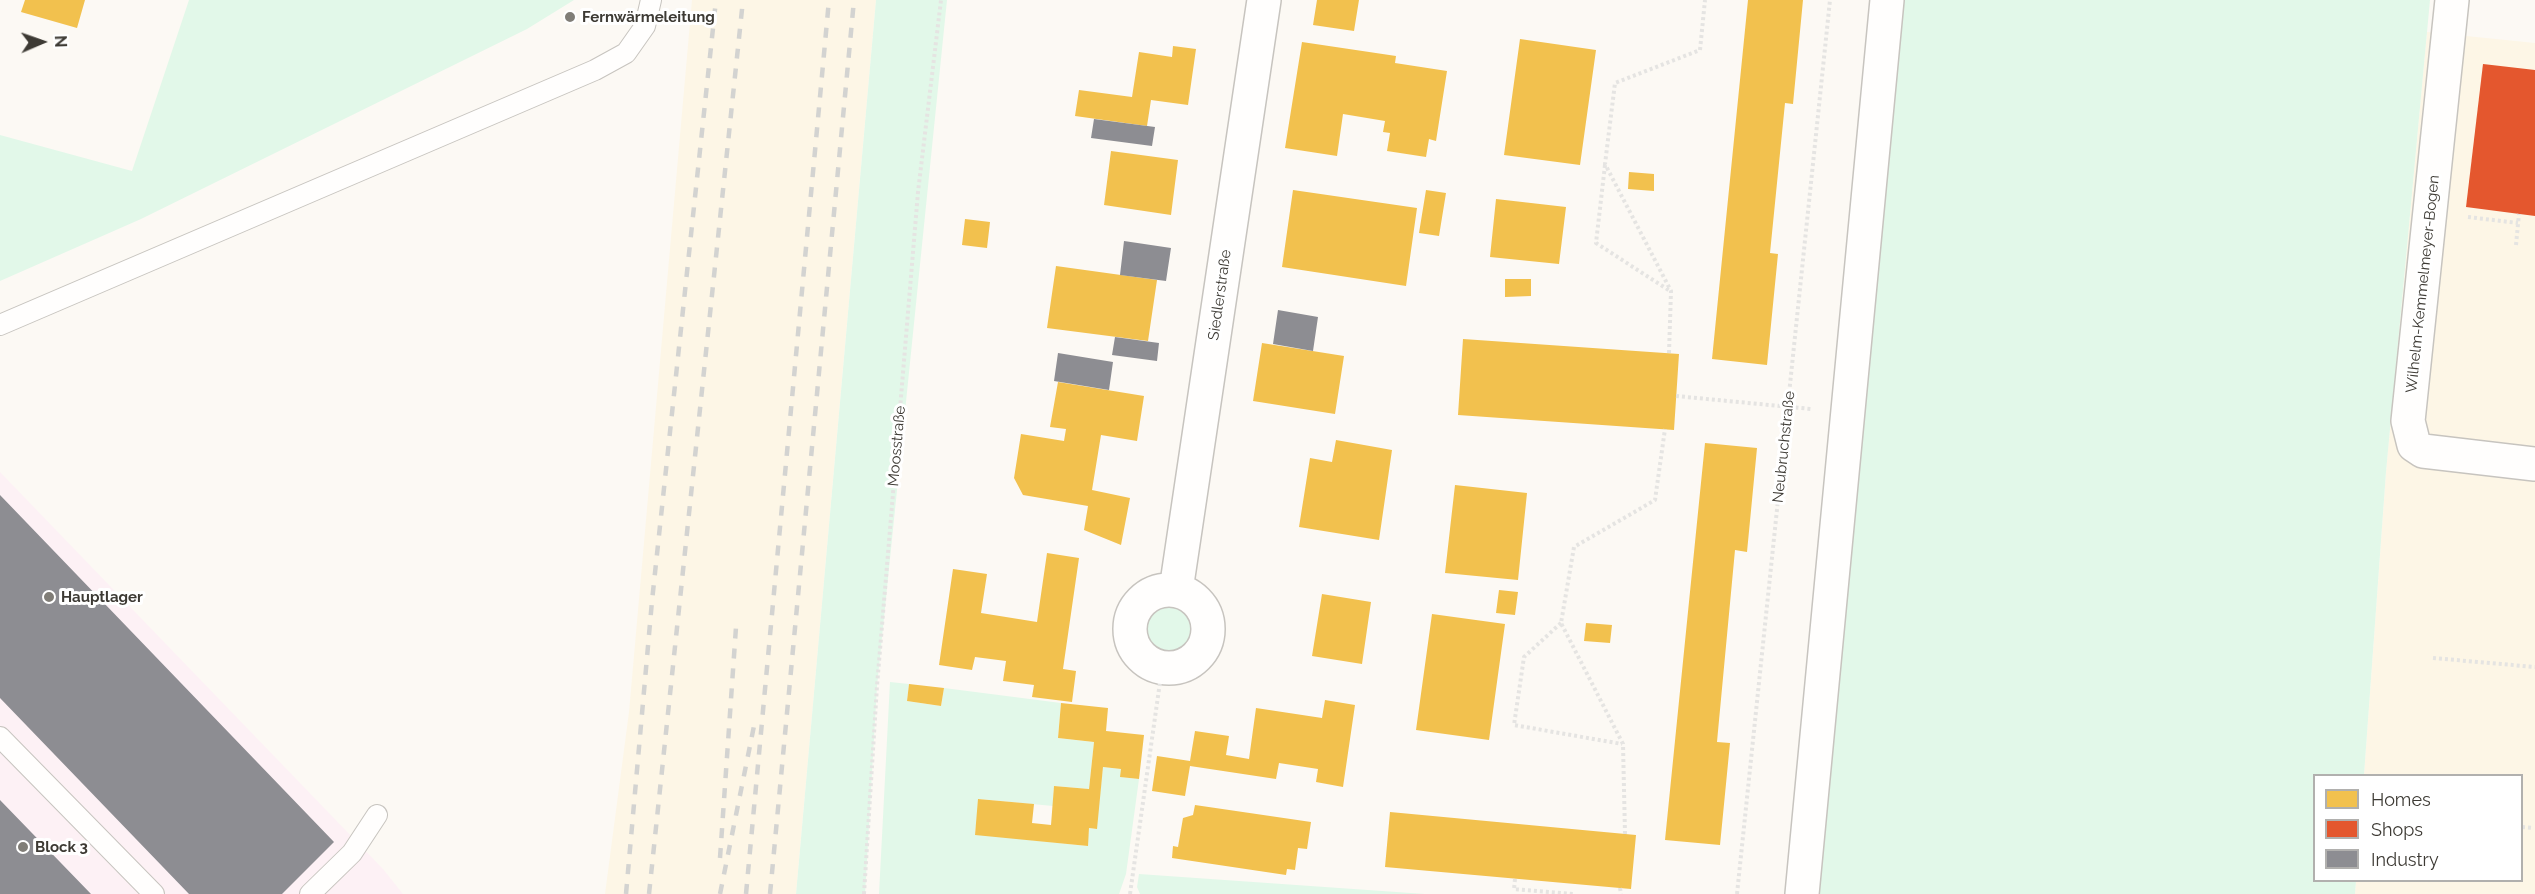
<!DOCTYPE html>
<meta charset="utf-8">
<style>
body{margin:0}
#map{position:relative;width:2535px;height:894px;overflow:hidden;background:#fcf9f4;font-family:Raleway,sans-serif}
canvas{display:block}
.legend{position:absolute;left:2313px;top:774px;width:210px;height:108px;box-sizing:border-box;background:#fff;border:2px solid #b1b0ae;margin:0;padding:8px 10px;list-style:none;font-size:18px;color:#3d3a34}
.legend li{display:flex;align-items:center;gap:12px;height:30px}
.legend b{width:30px;border:2px solid #b1b0ae}
.north{position:absolute;left:12px;top:12px;width:60px;height:60px;-webkit-text-stroke:4px #fff;paint-order:stroke;rotate:88deg;font-size:16px;font-weight:700;line-height:24px;text-align:center;color:#3d3a34}
.north::after{content:'';display:block;margin:auto;width:21px;height:27px;background:#3d3a34;clip-path:polygon(50% 0,100% 100%,50% 72%,0 100%)}
</style>
<div id="map">
<canvas width="2535" height="894"></canvas>
<ul class="legend">
<li><b style="height:16px;background:#f2c14e"></b>Homes</li>
<li><b style="height:16px;background:#e4572e"></b>Shops</li>
<li><b style="height:16px;background:#8d8d92"></b>Industry</li>
</ul>
<div class="north">N</div>
</div>
<script>
const c = document.querySelector('canvas').getContext('2d');
c.lineJoin = 'round';
function fillPath(path, color) { c.fillStyle = color; c.fill(path, 'evenodd'); }
function strokePath(path, color, width, dash) { c.strokeStyle = color; c.lineWidth = width; c.lineCap = dash ? 'butt' : 'round'; c.setLineDash(dash || []); c.stroke(path); }
function label(font, color, halo, rows, align = 'center') {
  c.font = font + ' Raleway,sans-serif'; c.lineWidth = 6; c.setLineDash([]); c.textBaseline = 'middle'; c.strokeStyle = halo; c.fillStyle = color; for (const [text, x, y, turn = 0] of rows) {
    c.save(); c.translate(x, y); c.rotate((+turn || 0) * Math.PI / 180); c.textAlign = isNaN(turn) ? turn : align; if (halo) c.strokeText(text, 0, 0); c.fillText(text, 0, 0); c.restore();
  }
}
fillPath(new Path2D(`
 M692,0h184l-80,894h-191l24,-182z
 M2427,32l108,11v851h-180l1,-13 166,-1v-104l-158,-1 22,-303z`), '#fdf6e6');
fillPath(new Path2D(`
 M0,472l383,397 20,25h-403z`), '#fdf1f5');
fillPath(new Path2D(`
 M189,0h385l-47,29 -386,190 -141,62v-146l132,36z
 M876,0h71l-70,686 -12,208h-69z
 M1896,0h534l-44,472 -22,303 -50,1v104l42,1 -1,13h-552z
 M1144 630a25 25 0 1 1 50 0a25 25 0 1 1-50 0Z
 M890,682l19,2 -2,17 34,5 3,-18 117,15 -3,35 36,4 -5,47 -35,-3 -1,20 -74,-7 -4,35 112,12 2,-18 7,1 7,-62 18,2v8l18,2 -13,95 -7,20h-240z
 M1139,874l286,20h-285l-3,-7z`), '#e2f8e9');
fillPath(new Path2D(`
 M25,0h60l-8,28 -56,-16z
 M1317,0h42l-5,31 -41,-6z
 M1748,0h55l-10,104 -8,-1 -15,150 8,1 -11,111 -55,-6z
 M1520,39l76,11 -16,115 -76,-10z
 M1302,42l94,14 -1,7 52,8 -11,70 -7,-2 -3,18 -39,-6 3,-18 -7,-1 2,-11 -42,-7 -6,42 -52,-8z
 M1173,46l23,3 -8,56 -37,-5 -4,26 -72,-10 4,-26 53,7 7,-45 33,5z
 M1111,151l67,9 -7,55 -67,-10z
 M1629,172l25,2v17l-26,-2z
 M1293,190l124,18 -11,78 -124,-19z
 M1426,190l20,3 -7,43 -20,-3z
 M1496,199l70,8 -7,57 -69,-7z
 M965,219l25,3 -3,26 -25,-3z
 M1056,266l101,14 -9,61 -101,-13z
 M1505,279h26v17l-26,1z
 M1463,339l216,15 -5,76 -216,-15z
 M1262,343l82,13 -9,58 -82,-13z
 M1058,382l86,14 -7,45 -36,-6 -9,55 38,8 -9,47 -37,-15 4,-24 -65,-11 -9,-17 7,-44 43,7 2,-12 -16,-2z
 M1336,440l56,10 -13,90 -80,-13 11,-69 22,4z
 M1705,443l52,5 -10,104 -12,-2 -17,181 -1,11 13,1 -10,102 -55,-5z
 M1455,485l72,8 -9,87 -73,-7z
 M1047,553l32,5 -16,111 13,2 -4,31 -40,-5 2,-12 -31,-4 3,-20 -31,-4 -3,13 -33,-5 14,-96 34,5 -6,39 56,9z
 M1499,590l19,2 -3,23 -19,-2z
 M1322,594l49,8 -9,62 -50,-8z
 M1432,614l73,10 -16,116 -73,-10z
 M1586,623l26,2 -2,18 -26,-2z
 M909,684l35,4 -3,18 -34,-5z
 M1325,700l30,5 -12,82 -27,-5 2,-13 -39,-6 -3,16 -86,-13 -5,30 -33,-5 5,-35 33,5 5,-30 34,5 -3,19 23,4 7,-51 66,10z
 M1061,703l47,5 -2,23 38,4 -5,44 -19,-2 1,-8 -18,-2 -6,62 -8,-1 -1,18 -113,-11 3,-36 56,5 -2,19 19,2 3,-39 35,3 5,-47 -36,-4z
 M1195,805l116,17 -4,27 -9,-1 -3,22 -8,-1 -1,6 -114,-17 1,-12 5,1 5,-29 10,-3z
 M1390,812l246,23 -5,54 -246,-22z`), '#f2c14e');
fillPath(new Path2D(`
 M2483,64l52,6v146l-69,-9z`), '#e4572e');
fillPath(new Path2D(`
 M1094,119l61,8 -3,19 -61,-8z
 M1124,241l47,7 -5,33 -46,-6z
 M1278,310l40,7 -5,34 -40,-7z
 M1115,337l44,6 -2,18 -45,-6z
 M1058,353l55,9 -4,28 -55,-9z
 M0,495l334,347 -52,52h-93l-189,-196z
 M0,800l91,94h-91z`), '#8d8d92');
const service = new Path2D(`
 M0,325l595,-255 31,-17 19,-27 6,-26
 M0,737l154,157
 M310,894l42,-41 25,-38`);
const minor = new Path2D(`
 M2452,0l-44,421 6,24 9,6 112,13
 M1176,590l88,-590
 M1130 629a39 39 0 1 1 78 0a39 39 0 1 1-78 0Z
 M1802,894l85,-894`);
strokePath(service, '#c7c4bf', 22);
strokePath(minor, '#c7c4bf', 36);
strokePath(new Path2D(`
 M1605,165l-9,78 74,48
 M2468,217l50,6
 M2516,245l3,-31
 M1669,353l2,-62 -66,-127 10,-81 85,-33 5,-50
 M1676,396l135,13
 M1561,623l-37,34 -10,68 108,19
 M2433,658l102,9
 M2522,827l11,1
 M1625,834l-2,-90 -62,-121 13,-76 81,-47 10,-71
 M1515,879l-1,10 60,5
 M1620,888l1,6
 M864,894l13,-208 41,-494 23,-192
 M1130,894l32,-226
 M1737,894l93,-894`), '#e5e4e2', 4, [3, 3]);
strokePath(service, '#fffefd', 20);
strokePath(minor, '#fffefd', 33);
strokePath(new Path2D(`
 M720,858l16,-231
 M626,894l26,-293 64,-601
 M649,894l94,-894
 M720,894l35,-173
 M746,894l83,-894
 M770,894l84,-894`), '#d3d3d1', 4.5, [10, 10]);
for (const [x, y, r, color] of [
 [570,17,6,"#807d77"],
 [49,597,6,"#807d77"],
 [23,847,6,"#807d77"]
]) { const dot = new Path2D(); dot.arc(x, y, r, 0, 2 * Math.PI); c.fillStyle = color; c.fill(dot); strokePath(dot, '#fff', 2); }
label('bold 15px', '#3d3a34', '#fff', [
 ["Fernwärmeleitung",582,17],
 ["Hauptlager",61,597],
 ["Block 3",35,847]
], 'left');
label('15px', '#3d3a34', '#fff', [
 ["Wilhelm-Kemmelmeyer-Bogen",2423,284,-84],
 ["Siedlerstraße",1220,295,-82],
 ["Moosstraße",897,446,-85],
 ["Neubruchstraße",1784,447,-84]
]);
</script>
